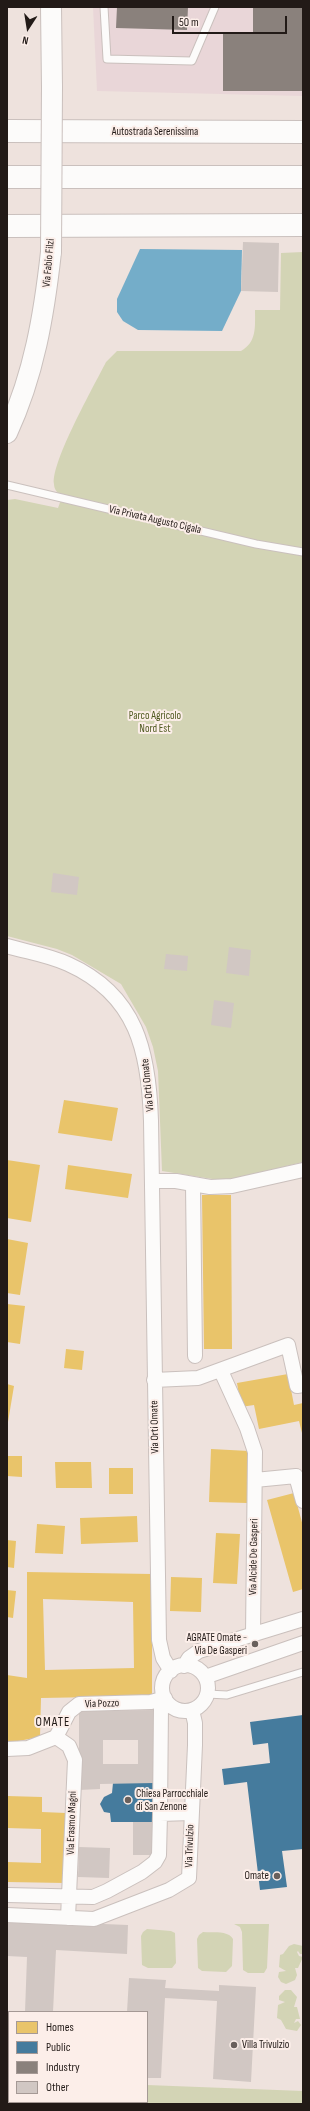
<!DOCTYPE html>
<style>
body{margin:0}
#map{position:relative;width:310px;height:2111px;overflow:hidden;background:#eee2dd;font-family:"Sofia Sans Condensed",sans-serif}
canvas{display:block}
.frame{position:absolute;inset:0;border:8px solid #221a17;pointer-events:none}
.legend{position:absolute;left:8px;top:2011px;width:140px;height:92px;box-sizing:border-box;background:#fceee9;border:1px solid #a59995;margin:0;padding:5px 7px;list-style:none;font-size:12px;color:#221a17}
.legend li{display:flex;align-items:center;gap:8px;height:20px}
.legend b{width:20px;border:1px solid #a59995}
.north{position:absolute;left:8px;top:8px;width:40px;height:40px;-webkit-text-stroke:3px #fceee9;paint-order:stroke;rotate:192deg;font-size:11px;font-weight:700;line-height:16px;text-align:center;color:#221a17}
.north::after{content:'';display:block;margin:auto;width:14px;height:18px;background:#221a17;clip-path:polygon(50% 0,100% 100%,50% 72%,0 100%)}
.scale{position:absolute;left:172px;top:16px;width:115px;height:18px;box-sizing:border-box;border:2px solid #221a17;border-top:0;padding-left:5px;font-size:12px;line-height:14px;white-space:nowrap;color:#221a17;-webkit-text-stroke:3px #fceee9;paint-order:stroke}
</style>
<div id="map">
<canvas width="310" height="2111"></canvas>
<div class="frame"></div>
<ul class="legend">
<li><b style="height:11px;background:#e9c46a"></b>Homes</li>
<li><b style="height:11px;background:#457b9d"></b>Public</li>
<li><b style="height:11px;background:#8a817c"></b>Industry</li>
<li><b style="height:11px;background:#d1c7c3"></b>Other</li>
</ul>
<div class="north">N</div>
<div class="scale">50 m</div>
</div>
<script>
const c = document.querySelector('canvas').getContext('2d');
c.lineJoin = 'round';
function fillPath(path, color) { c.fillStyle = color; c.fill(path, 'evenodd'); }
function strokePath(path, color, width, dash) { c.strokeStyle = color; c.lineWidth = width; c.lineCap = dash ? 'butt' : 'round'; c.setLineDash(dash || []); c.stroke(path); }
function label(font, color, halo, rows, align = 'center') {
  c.font = font + ' "Sofia Sans Condensed",sans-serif'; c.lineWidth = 4; c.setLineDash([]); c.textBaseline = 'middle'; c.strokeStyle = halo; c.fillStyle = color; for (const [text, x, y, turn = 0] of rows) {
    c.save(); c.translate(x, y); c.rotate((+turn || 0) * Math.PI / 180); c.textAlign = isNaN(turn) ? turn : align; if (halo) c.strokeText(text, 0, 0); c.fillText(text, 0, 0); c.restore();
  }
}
fillPath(new Path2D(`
 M93,7h210v89l-206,-5z`), '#e9d6d8');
fillPath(new Path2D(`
 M303,252v910l-78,19 -63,-10 -4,-100 -5,-24 -7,-20 -25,-43 -49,-29 -15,-6 -50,-13v-436l8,-1 43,9 4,-11c-4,-4 -8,-7 -8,-13 -3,-22 40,-98 52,-122l11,-11h124c16,-9 14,-24 14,-41h25l1,-57z
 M234,1924h35l-2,44 -3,5h-16l-5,-3 -1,-38 -2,-5z
 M147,1929l24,2 4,2 1,30 -4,5h-24l-6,-3 -1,-29 2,-4z
 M203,1932c9,1 25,-2 30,7l-1,27 -6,6 -24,-1 -4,-3 -1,-29 2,-4z
 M294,1944l9,2v8h-3l-2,-3 -1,1 2,4 4,1 -5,11h-3l2,7 -2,5 -9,4 -5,-2 -3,-5 1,-5 7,-1 -7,-4 1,-12 3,-1 6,-8z
 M285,1990h6l6,7 -3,10h3l3,12h-4l-2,4 4,-2 3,4 -4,6 -11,-2 -5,-9 -4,-2 1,-13 7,-3 -6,-2v-4z
 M7,2079h2v23h138v-17l156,6v13h-296z`), '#d3d4b5');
fillPath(new Path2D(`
 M140,249l102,1 -1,41 -19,40 -84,-1 -15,-9 -6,-9v-13z`), '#74adc9');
fillPath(new Path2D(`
 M64,1100l54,8 -6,33 -54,-8z
 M7,1160l33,5 -9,57 -24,-4z
 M68,1165l64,9 -4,24 -63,-9z
 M202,1195h29l1,154h-28z
 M7,1239l21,4 -8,52 -13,-2z
 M7,1304l18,2 -5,38 -13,-2z
 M66,1349l18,2 -2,19 -18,-2z
 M288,1374l6,31 9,-2v34l-4,-16 -40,8 -5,-24 -13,2 -4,-24z
 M7,1384l7,2 -6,36h-1z
 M211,1449l38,2 -2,52 -38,-1z
 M7,1456h15v21l-15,-1z
 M55,1462h36l1,26h-36z
 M109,1468h24v26h-24z
 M294,1493l9,33v63l-10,3 -26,-92z
 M137,1516l1,26 -57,2 -1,-26z
 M37,1524l28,2 -2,28 -28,-1z
 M216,1533l24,1 -3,50 -24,-1z
 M7,1540l9,1 -2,27 -7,-1z
 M27,1572l125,2v122l-111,2 -1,39 -33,6v-68l20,3zM43,1599l90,3 1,66 -89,2z
 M171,1577l31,1 -1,34 -31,-1z
 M7,1590l9,1 -3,27 -6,-1z
 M7,1796l35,1v15l24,1 -1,70 -58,-1v-20l34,1v-34l-34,-1z
 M7,2041h2v30h-2z`), '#e9c46a');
fillPath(new Path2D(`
 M303,1715v134l-21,2 5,36 -27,3 -13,-108 -23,3 -2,-16 48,-6 -2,-20 -15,2 -3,-23z
 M113,1783h41v39h-43l-1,-9 -6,-1 -4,-8 4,-7 8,-4z`), '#457b9d');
fillPath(new Path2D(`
 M117,7h71l-1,23 -71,-2z
 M253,7h50v84h-80v-57h30z`), '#8a817c');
fillPath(new Path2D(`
 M243,242l36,1 -1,49 -37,-1z
 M53,873l26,4 -2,18 -26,-3z
 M229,947l22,3 -2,26 -23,-3z
 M166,954l22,2 -1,15 -23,-2z
 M214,1000l20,3 -3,25 -20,-3z
 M154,1710v73l-54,1v5l-21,1v-79zM103,1740h35v24h-35z
 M133,1822h21v33h-21z
 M79,1847l31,1 -1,30 -31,-1z
 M7,1920l121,5 -1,29 -71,-4 -3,62h-28l2,-55 -20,-1z
 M129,1978l37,2 -1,8 54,3v-6l37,2 -5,95 -38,-3 4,-78 -52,-3 -4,80h-14v-66h-20z`), '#d1c7c3');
const lane = new Path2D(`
 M104,7l3,52 85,2 23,-54
 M7,485l249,59 47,8
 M207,1694l20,1 76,-23`);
const street = new Path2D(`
 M7,946c20,6 42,9 61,18 69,31 81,88 83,157l8,519 4,18 8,13
 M152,1181h24l34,6 22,-1 71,-16
 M193,1185l2,171
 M221,1371l26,57 8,24 -2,182
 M154,1380l44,-2 90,-33 9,41 6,-1
 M255,1480l41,-4 7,25
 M162 1688a23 23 0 1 1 46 0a23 23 0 1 1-46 0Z
 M184,1666l5,-8 10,-7 104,-32
 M205,1677l98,-34
 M159,1700l2,7 -1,107
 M56,1737l13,9 6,14 -7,158
 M56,1737l13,-25 10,-8 72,-2 14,-4
 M7,1749l21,-1 28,-11
 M7,1895l86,2 14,-6 35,-19 13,-10 4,-7 1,-41 31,-1
 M7,1915l87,4 75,-29 20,-12 6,-133v-22l-3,-13`);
const secondary = new Path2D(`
 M51,7l1,80
 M7,433c27,-58 37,-118 44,-181`);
const highway = new Path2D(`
 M7,131l296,1
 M7,177h296
 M7,226l296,-1`);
strokePath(lane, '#cac0bd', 9);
strokePath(street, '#cac0bd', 16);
strokePath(secondary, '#cac0bd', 22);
strokePath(highway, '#cac0bd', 24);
strokePath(lane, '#fcfbfa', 7);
strokePath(street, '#fcfbfa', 14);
strokePath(secondary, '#fcfbfa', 20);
strokePath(highway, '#fcfbfa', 22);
const secondaryBridge = new Path2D(`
 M51,252l1,-165`);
strokePath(secondaryBridge, '#cac0bd', 22, []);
strokePath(secondaryBridge, '#fcfbfa', 20);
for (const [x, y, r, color] of [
 [255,1644,4,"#69605c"],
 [128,1800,4,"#69605c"],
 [277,1876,4,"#69605c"],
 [234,2045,4,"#69605c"]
]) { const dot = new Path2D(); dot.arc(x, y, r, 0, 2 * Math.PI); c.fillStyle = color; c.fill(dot); strokePath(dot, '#fceee9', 1.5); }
label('11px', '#221a17', '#fceee9', [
 ["Autostrada Serenissima",155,132],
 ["Via Fabio Filzi",49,263,-85],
 ["Via Privata Augusto Cigala",155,520,13],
 ["Via Orti Omate",148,1085,-96],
 ["Via Orti Omate",155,1427,-91],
 ["Via Alcide De Gasperi",254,1557,-89],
 ["Via Pozzo",102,1704,-2],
 ["Via Erasmo Magni",72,1823,-88],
 ["Via Trivulzio",190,1846,-88]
]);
label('11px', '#515b22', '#fceee9', [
 ["Parco Agricolo",155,716],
 ["Nord Est",155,729]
]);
label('11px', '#221a17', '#fceee9', [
 ["AGRATE Omate -",247,1638],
 ["Via De Gasperi",247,1651],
 ["Chiesa Parrocchiale",136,1794,"left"],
 ["di San Zenone",136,1807,"left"],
 ["Omate",269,1876],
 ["Villa Trivulzio",242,2045,"left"]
], 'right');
c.letterSpacing = '1px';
label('13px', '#221a17', '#fceee9', [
 ["OMATE",53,1723]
]);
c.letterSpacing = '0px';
</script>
